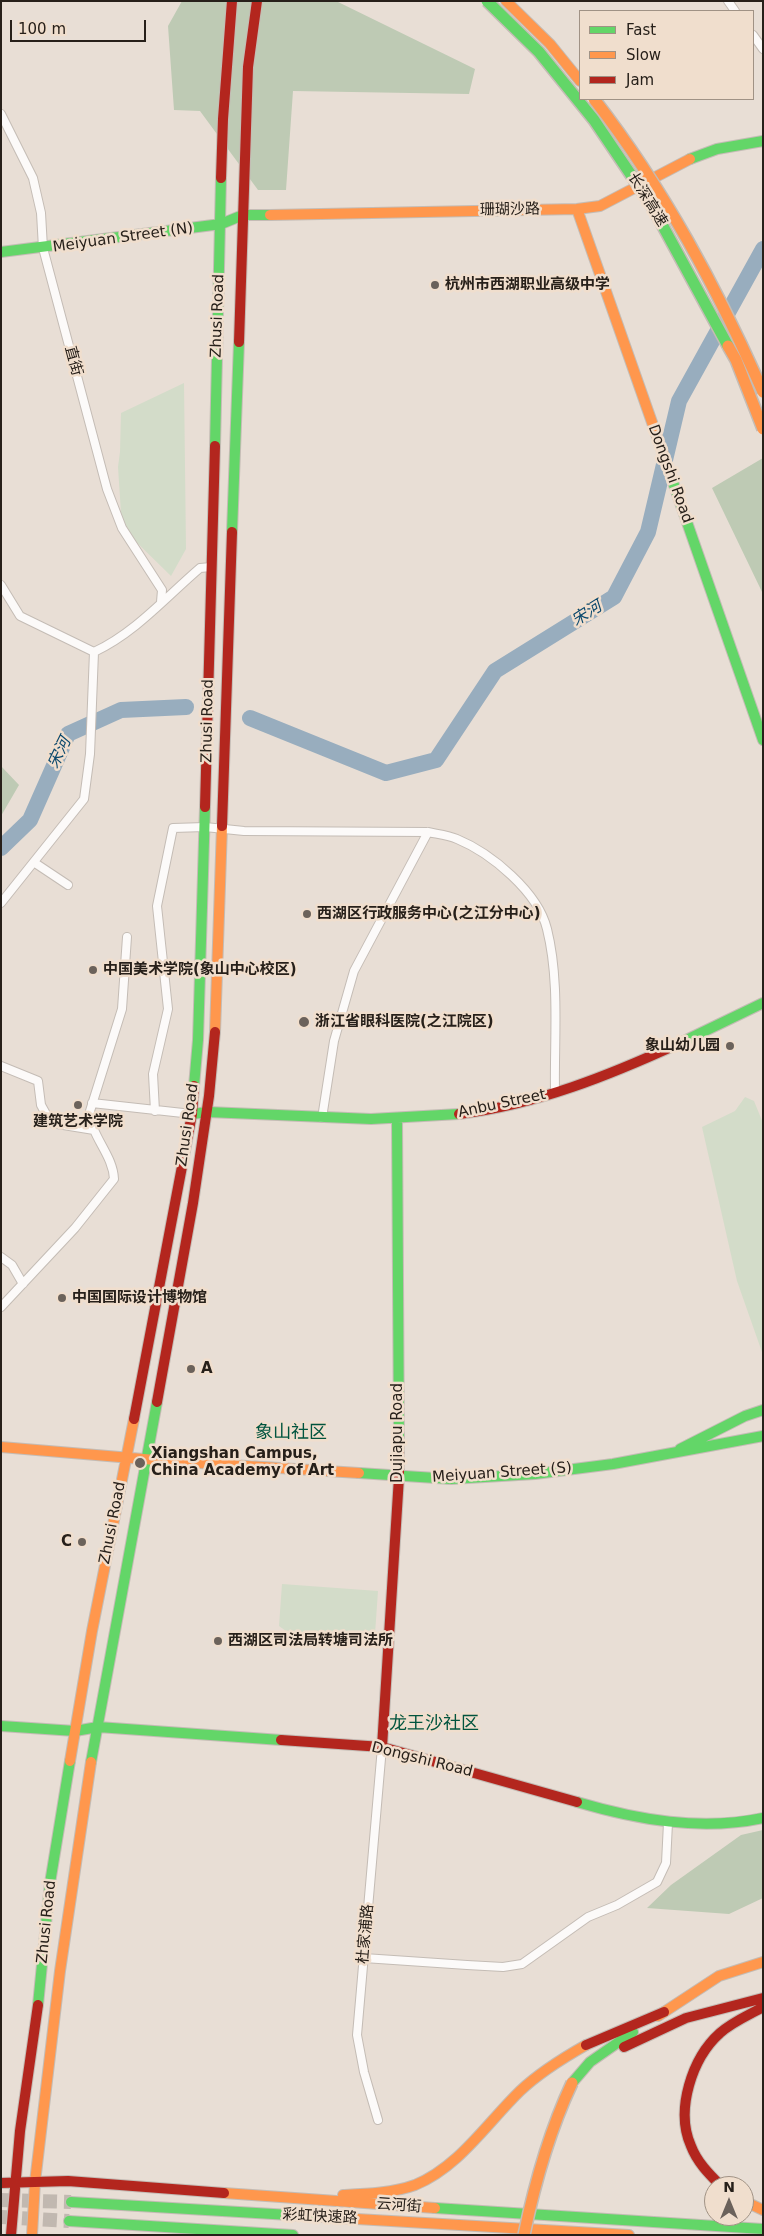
<!DOCTYPE html>
<meta charset="utf-8">
<style>
body{margin:0}
#map{position:relative;width:764px;height:2236px;overflow:hidden;background:#e8ded5;font-family:"DejaVu Sans",sans-serif}
canvas{display:block}
.frame{position:absolute;inset:0;border:2px solid #27201a;pointer-events:none}
.legend{position:absolute;left:579px;top:10px;width:175px;height:90px;box-sizing:border-box;background:#f0decd;border:1px solid #a09285;margin:0;padding:6px 9px;list-style:none;font-size:15px;color:#27201a}
.legend li{display:flex;align-items:center;gap:10px;height:25px}
.legend b{width:25px;border:1px solid #a09285}
.north{position:absolute;left:704px;top:2176px;width:50px;height:50px;box-sizing:border-box;background:#f0decd;border:1px solid #a09285;border-radius:50%;rotate:0deg;font-size:14px;font-weight:700;line-height:20px;text-align:center;color:#27201a}
.north::after{content:'';display:block;margin:auto;width:18px;height:22px;background:#6b625b;clip-path:polygon(50% 0,100% 100%,50% 72%,0 100%)}
.scale{position:absolute;left:10px;top:20px;width:136px;height:22px;box-sizing:border-box;border:2px solid #27201a;border-top:0;padding-left:6px;font-size:15px;line-height:18px;white-space:nowrap;color:#27201a;-webkit-text-stroke:4px #f0decd;paint-order:stroke}
</style>
<div id="map">
<canvas width="764" height="2236"></canvas>
<div class="frame"></div>
<ul class="legend">
<li><b style="height:6px;background:#63d668"></b>Fast</li>
<li><b style="height:6px;background:#ff974d"></b>Slow</li>
<li><b style="height:6px;background:#b3261e"></b>Jam</li>
</ul>
<div class="north">N</div>
<div class="scale">100 m</div>
</div>
<script>
const c = document.querySelector('canvas').getContext('2d');
c.lineJoin = 'round';
function fillPath(path, color) { c.fillStyle = color; c.fill(path, 'evenodd'); }
function strokePath(path, color, width, dash) { c.strokeStyle = color; c.lineWidth = width; c.lineCap = dash ? 'butt' : 'round'; c.setLineDash(dash || []); c.stroke(path); }
function label(font, color, halo, rows, align = 'center') {
  c.font = font + ' "DejaVu Sans","Noto Sans SC",sans-serif'; c.lineWidth = 5; c.setLineDash([]); c.textBaseline = 'middle'; c.strokeStyle = halo; c.fillStyle = color; for (const [text, x, y, turn = 0] of rows) {
    c.save(); c.translate(x, y); c.rotate((+turn || 0) * Math.PI / 180); c.textAlign = isNaN(turn) ? turn : align; if (halo) c.strokeText(text, 0, 0); c.fillText(text, 0, 0); c.restore();
  }
}
fillPath(new Path2D(`
 M184,383l2,166 -15,27 -49,-48 -4,-61 2,-15 1,-39z
 M745,1097l9,4 9,22v232l-26,-74 -35,-154 33,-16z
 M282,1584l96,7 -3,43 -4,3 -85,-6 -7,-5z`), '#d3dcc9');
fillPath(new Path2D(`
 M182,1h154l139,68 -6,25 -176,-3 -7,99h-28l-58,-79 -26,-1 -6,-84z
 M763,458v136l-51,-106z
 M1,766l18,19 -18,31z
 M763,1830v68l-34,16 -82,-6 24,-23 70,-50z`), '#becab4');
strokePath(new Path2D(`
 M250,718l136,55 50,-13 59,-89 119,-74 34,-65 31,-131 84,-152
 M1,848l29,-28 38,-86 53,-24 65,-3`), '#98adbe', 16);
strokePath(new Path2D(`
 M1,2200l70,2
 M1,2217l68,4`), '#c1b8b0', 14, [14, 7]);
const street = new Path2D(`
 M728,1l7,10
 M753,35l10,14
 M1,114l32,64 8,35 2,35 64,241 15,39 40,62 -1,12
 M1,585l19,31 74,36c41,-19 72,-55 106,-84l11,-1
 M35,863l33,22
 M1,903l83,-104 6,-45 4,-102
 M1,1066l37,15 3,24 10,18 43,7
 M92,1103l100,11
 M155,1111l-2,-37 15,-65 -11,-103 16,-78 32,-1 39,4 184,1c9,2 20,3 29,7 34,14 81,53 90,90 13,52 7,110 8,163
 M322,1118l12,-77 20,-70 74,-139
 M1,1257l11,8 11,19
 M1,1307l74,-79 39,-49c-1,-25 -24,-43 -24,-68l32,-102 5,-72
 M364,1958l103,7 36,2 19,-3 66,-47 29,-12 40,-23 9,-19 2,-40
 M378,2120l-14,-48 -7,-37 25,-288`);
const fast = new Path2D(`
 M690,159l27,-10 46,-8
 M1,252l220,-28 22,-9h27
 M215,446l6,-268
 M667,465l96,275
 M232,532l7,-190
 M680,1043l83,-40
 M194,1086l4,-46 7,-233
 M192,1114l16,-2 163,7 88,-5
 M397,1119l2,323
 M680,1449l65,-33 18,-6
 M359,1473l92,6 84,-5 78,-10 150,-28
 M1,1726l74,5 23,-4 183,13
 M91,1762l66,-360
 M577,1802c61,18 124,29 186,16
 M38,2005l12,-122 20,-122
 M572,2083l18,-21 43,-30
 M71,2202l286,17
 M435,2208l328,21
 M69,2221l224,14`);
const slow = new Path2D(`
 M506,1l44,43 30,37
 M577,209l90,256
 M270,215l307,-6 23,-3 90,-47
 M215,1032l7,-206
 M1,1447l166,14 192,12
 M70,1761l22,-130 42,-212
 M658,2016l61,-40 44,-14
 M35,2182l25,-211 31,-209
 M224,2193l211,15
 M343,2195c23,-1 50,-2 72,-10 44,-18 72,-62 105,-94 19,-18 43,-33 66,-46
 M744,2201l19,9
 M357,2219l272,16
 M32,2235l3,-53`);
const jam = new Path2D(`
 M221,178l2,-59 9,-118
 M239,342l9,-275 9,-66
 M205,807l10,-361
 M222,826l10,-294
 M459,1114c77,-9 151,-39 221,-71
 M157,1402l36,-199 16,-107 6,-64
 M134,1419l58,-305 2,-28
 M281,1740l101,7 195,55
 M382,1747l17,-270v-35
 M586,2045l78,-33
 M624,2047l62,-29 77,-20
 M1,2183l67,-2 156,12
 M721,2186c-12,-12 -24,-24 -30,-40 -16,-36 1,-88 29,-113 12,-11 29,-18 43,-26
 M11,2235l9,-104 18,-126`);
strokePath(street, '#c4bcb5', 10);
strokePath(fast, '#c4bcb5', 12);
strokePath(slow, '#c4bcb5', 12);
strokePath(jam, '#c4bcb5', 12);
strokePath(street, '#fcfaf9', 8);
strokePath(fast, '#63d668', 10);
strokePath(slow, '#ff974d', 10);
strokePath(jam, '#b3261e', 10);
const fastBridge = new Path2D(`
 M487,1l52,51 55,68 58,86 76,140`);
const slowBridge = new Path2D(`
 M594,99c70,90 123,189 169,293
 M728,346l8,14 27,69
 M524,2235c11,-53 25,-103 48,-152`);
strokePath(fastBridge, '#c4bcb5', 14, []);
strokePath(slowBridge, '#c4bcb5', 14, []);
strokePath(fastBridge, '#63d668', 11);
strokePath(slowBridge, '#ff974d', 11);
for (const [x, y, r, color] of [
 [435,285,5,"#6b625b"],
 [307,914,5,"#6b625b"],
 [93,970,5,"#6b625b"],
 [304,1022,6,"#6b625b"],
 [730,1046,5,"#6b625b"],
 [78,1105,5,"#6b625b"],
 [62,1298,5,"#6b625b"],
 [191,1369,5,"#6b625b"],
 [140,1463,6,"#6b625b"],
 [82,1542,5,"#6b625b"],
 [218,1641,5,"#6b625b"]
]) { const dot = new Path2D(); dot.arc(x, y, r, 0, 2 * Math.PI); c.fillStyle = color; c.fill(dot); strokePath(dot, '#f0decd', 2); }
label('15px', '#27201a', '#f0decd', [
 ["长深高速",647,200,58],
 ["珊瑚沙路",510,210,-1],
 ["Meiyuan Street (N)",123,238,-8],
 ["Zhusi Road",218,316,-88],
 ["直街",73,361,75],
 ["Dongshi Road",670,474,70],
 ["Zhusi Road",208,721,-89],
 ["Anbu Street",502,1104,-12],
 ["Zhusi Road",188,1125,-82],
 ["Dujiapu Road",398,1433,-90],
 ["Meiyuan Street (S)",502,1473,-4],
 ["Zhusi Road",113,1523,-79],
 ["Dongshi Road",422,1760,14],
 ["Zhusi Road",47,1922,-84],
 ["杜家浦路",366,1934,-85],
 ["云河街",399,2206,4],
 ["彩虹快速路",320,2217,3]
]);
label('bold 15px', '#27201a', '#f0decd', [
 ["杭州市西湖职业高级中学",445,285],
 ["西湖区行政服务中心(之江分中心)",317,914],
 ["中国美术学院(象山中心校区)",103,970],
 ["浙江省眼科医院(之江院区)",315,1022],
 ["象山幼儿园",720,1046,"right"],
 ["建筑艺术学院",78,1122,"center"],
 ["中国国际设计博物馆",72,1298],
 ["A",201,1369],
 ["Xiangshan Campus,",151,1454],
 ["China Academy of Art",151,1471],
 ["C",72,1542,"right"],
 ["西湖区司法局转塘司法所",228,1641]
], 'left');
label('italic 16px', '#08476c', '#f0decd', [
 ["宋河",587,614,-32],
 ["宋河",60,753,-64]
]);
label('18px', '#01543e', '#f0decd', [
 ["象山社区",291,1433],
 ["龙王沙社区",434,1724]
]);
</script>
